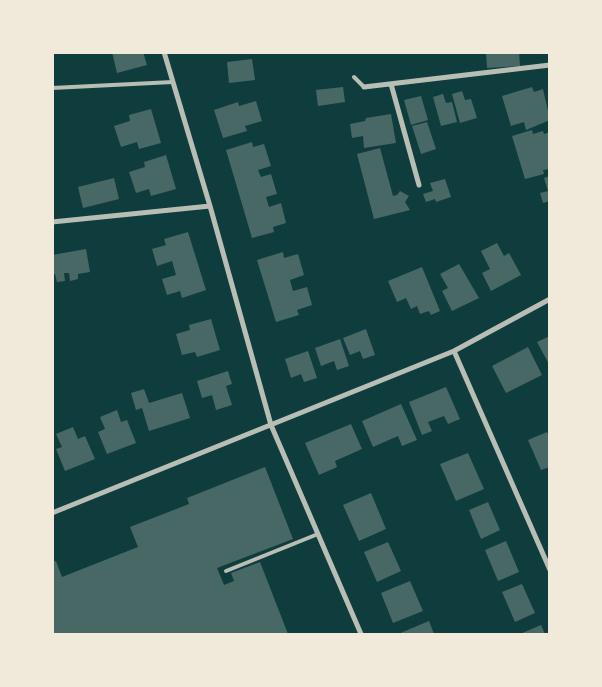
<!DOCTYPE html>
<style>
body{margin:0}
#map{position:relative;width:602px;height:687px;overflow:hidden;background:#0f3d3e;font-family:Roboto,sans-serif}
canvas{display:block}
.frame{position:absolute;inset:0;border:54px solid #f1e9da;pointer-events:none}
</style>
<div id="map">
<canvas width="602" height="687"></canvas>
<div class="frame"></div>
</div>
<script>
const c = document.querySelector('canvas').getContext('2d');
c.lineJoin = 'round';
function fillPath(path, color) { c.fillStyle = color; c.fill(path, 'evenodd'); }
function strokePath(path, color, width, dash) { c.strokeStyle = color; c.lineWidth = width; c.lineCap = dash ? 'butt' : 'round'; c.setLineDash(dash || []); c.stroke(path); }
fillPath(new Path2D(`
 M112,52h31l4,13 -30,8z
 M486,52h33l1,14 -33,2z
 M252,59l3,21 -26,3 -2,-21z
 M343,87l2,15 -27,4 -2,-16z
 M532,87l2,5 9,-3 7,31 -24,10 -2,-8 -13,4 -9,-30z
 M462,91l3,9 6,-1 6,19 -17,5 -8,-29z
 M443,94l3,9 6,-1 5,20 -16,4 -8,-29z
 M421,96l7,24 -17,5 -7,-25z
 M256,101l6,20 -17,5 2,5 -24,7 -9,-28 24,-8 1,4z
 M151,109l10,34 -22,6 -2,-7 -16,5 -7,-21 16,-5 -1,-6z
 M391,114l5,29 -32,5 -1,-12 -11,2 -2,-14 15,-3 1,-3z
 M427,122l9,27 -15,5 -9,-28z
 M532,130l1,4 10,-3 1,3 6,-2v37l-7,1 1,4 -19,5 -13,-43z
 M252,142l1,5 11,-3 7,22 -13,4 3,7 10,-3 6,20 -11,3 3,10 12,-4 5,20 -13,4 1,5 -22,6 -26,-88z
 M380,148l13,48 4,-1 3,-4 9,5 -4,6 5,8 -36,9 -17,-65z
 M166,155l10,34 -25,7 -2,-7 -13,4 -7,-21 16,-5 -1,-5z
 M550,176v25l-7,2 -3,-10 8,-2 -4,-13z
 M114,178l5,21 -36,9 -5,-21z
 M445,179l6,18 -15,5 -1,-3 -9,3 -3,-8 10,-3 -3,-8z
 M188,232l18,58 -24,8 -2,-7 -13,4 -5,-16 14,-4 -4,-14 -15,5 -5,-17 14,-4 -2,-6z
 M497,243l7,13 5,-3 12,22 -30,16 -9,-18 8,-4 -9,-18z
 M86,249l4,23 -12,2v5l-8,2 -1,-8h-5l1,8 -8,1 -2,-8h-3v-19z
 M283,252l1,6 14,-4 6,21 -14,5 3,11 14,-4 5,18 -15,5 2,5 -23,7 -19,-62z
 M459,264l20,34 -27,13 -10,-20 6,-3 -8,-14z
 M422,267l18,44 -9,4 -2,-4 -9,3 -3,-8 -6,3 -5,-11 -9,4 -9,-21z
 M211,319l9,31 -23,7 -2,-5 -13,3 -6,-21 14,-4 -1,-5z
 M366,329l9,26 -12,4 -3,-8 -10,4 -7,-17z
 M550,336v30l-13,-24z
 M340,339l9,27 -12,4 -3,-9 -13,5 -6,-18z
 M528,347l14,28 -36,18 -14,-27z
 M308,351l9,27 -13,4 -3,-8 -10,4 -6,-19z
 M228,371l4,13 -6,2 6,19 -16,5 -4,-15 -10,3 -5,-17z
 M446,387l14,32 -12,5 -4,-8 -16,6 4,9 -10,4 -13,-33z
 M144,389l5,14 33,-10 8,25 -41,13 -7,-23 -6,2 -5,-17z
 M401,404l16,36 -15,6 -4,-10 -25,11 -11,-26z
 M117,410l4,12 6,-2 9,23 -29,11 -9,-22 7,-3 -5,-12z
 M351,424l11,25 -27,12 2,6 -18,8 -14,-32z
 M73,427l5,12 7,-3 10,23 -30,12 -9,-22 6,-2 -6,-13z
 M547,432l3,6v29l-9,3 -13,-30z
 M468,453l16,36 -28,12 -16,-37z
 M265,467l28,72 -76,29 7,17 10,-4 -3,-8 29,-11 28,72h-236v-72l4,-1 6,16 76,-30 -8,-20 59,-23 -2,-6z
 M371,493l15,36 -27,12 -16,-36z
 M488,502l12,28 -19,9 -12,-29z
 M506,541l13,31 -21,9 -13,-31z
 M388,542l13,29 -24,11 -13,-30z
 M410,581l13,30 -30,12 -12,-30z
 M522,584l13,29 -20,9 -13,-30z
 M429,621l5,13h-36z
 M541,625l4,9h-25z`), '#486865');
strokePath(new Path2D(`
 M354,77l10,10
 M52,88l121,-6
 M226,571l92,-37`), '#b8beb3', 4);
strokePath(new Path2D(`
 M164,52l46,154 61,219 90,209
 M391,84l28,101
 M364,87l186,-22
 M52,222l158,-16
 M454,351l96,219
 M52,513l402,-162 96,-52`), '#b8beb3', 5);
</script>
